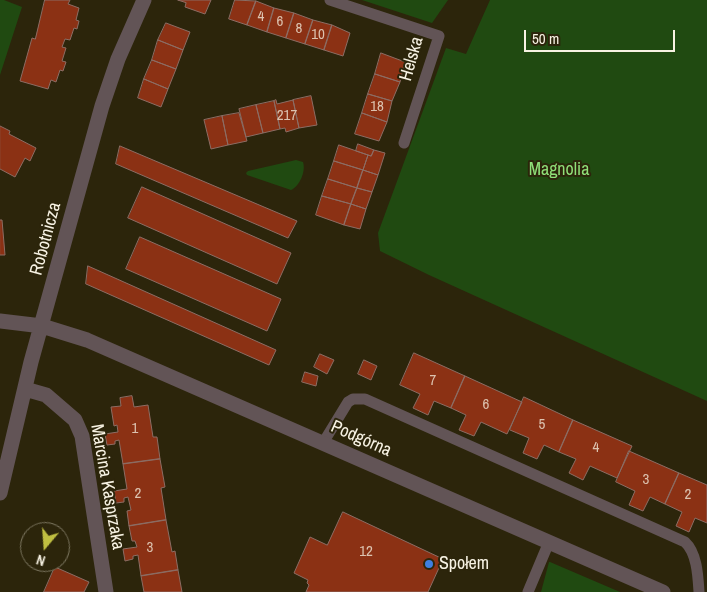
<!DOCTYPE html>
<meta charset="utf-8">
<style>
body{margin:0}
#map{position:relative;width:707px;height:592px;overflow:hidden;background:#2c250b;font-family:"Archivo Narrow",sans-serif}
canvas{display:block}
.north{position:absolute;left:20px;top:522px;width:50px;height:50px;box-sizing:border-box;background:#2c250b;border:1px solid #7d7761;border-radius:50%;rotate:198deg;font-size:14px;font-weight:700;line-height:20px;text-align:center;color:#f7f2e3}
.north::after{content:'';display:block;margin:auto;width:18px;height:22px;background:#bfbe41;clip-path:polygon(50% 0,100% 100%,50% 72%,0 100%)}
.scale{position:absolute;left:524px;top:30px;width:151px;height:22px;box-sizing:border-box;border:2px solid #f7f2e3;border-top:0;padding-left:6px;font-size:15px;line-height:18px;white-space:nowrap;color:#f7f2e3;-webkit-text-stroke:4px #2c250b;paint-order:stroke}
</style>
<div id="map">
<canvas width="707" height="592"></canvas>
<div class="north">N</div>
<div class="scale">50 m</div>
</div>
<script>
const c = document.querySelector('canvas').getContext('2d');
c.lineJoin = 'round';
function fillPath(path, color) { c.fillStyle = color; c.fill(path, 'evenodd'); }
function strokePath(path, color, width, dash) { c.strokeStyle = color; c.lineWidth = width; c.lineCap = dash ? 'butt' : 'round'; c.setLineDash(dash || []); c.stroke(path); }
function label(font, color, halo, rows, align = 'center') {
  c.font = font + ' "Archivo Narrow",sans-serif'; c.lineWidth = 4; c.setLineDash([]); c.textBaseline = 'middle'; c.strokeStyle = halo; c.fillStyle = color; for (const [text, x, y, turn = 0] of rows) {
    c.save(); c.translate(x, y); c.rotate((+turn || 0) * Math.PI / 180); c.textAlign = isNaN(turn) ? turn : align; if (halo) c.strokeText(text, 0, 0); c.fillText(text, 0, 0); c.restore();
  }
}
fillPath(new Path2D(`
 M0,0h4l18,7 -22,68z
 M362,0h86l-16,23z
 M490,0h217v401l-278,-126 -49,-24 -2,-18 68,-185 20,6z
 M296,160l7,2c3,9 -3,24 -12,28l-44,-15 -1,-2 2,-2z
 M549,562h1l70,30h-79z`), '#204a11');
const building = new Path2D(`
 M45,0h25l-2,4 11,4 -3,12 3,1 -2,8 -3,-1 -4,12 -5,-1 -3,8 4,1 -4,13 4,1 -3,9 -3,-1 -4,12 -5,-2 -3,9 -28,-8 12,-43 3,1z
 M178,0h33l-6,14 -20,-7 1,-4z
 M235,0l21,1 -9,24 -18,-6z
 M256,1l18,7 -7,24 -20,-7z
 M274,8l20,5 -8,25 -19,-6z
 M294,13l19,7 -8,24 -19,-6z
 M313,20l19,5 -8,25 -19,-6z
 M166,23l24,9 -7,18 -25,-10z
 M332,25l18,8 -7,23 -19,-6z
 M158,40l25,10 -7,19 -24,-9z
 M381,53l24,9 -5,20 -25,-8z
 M152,60l24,9 -8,20 -24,-10z
 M375,74l25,8 -8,19 -24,-7z
 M144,79l24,10 -7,18 -23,-9z
 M368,94l24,7 -5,21 -25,-9z
 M311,96l6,29 -18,3 -6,-28z
 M276,100l1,4 16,-4 6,28 -13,4 -1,-4 -5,1 -6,-28z
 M274,101l6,28 -17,4 -7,-28z
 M256,105l7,28 -17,4 -7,-28z
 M239,113l8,28 -19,4 -6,-29z
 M362,113l25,9 -8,19 -24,-7z
 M222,116l6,29 -17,4 -7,-29z
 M0,126l10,5 -1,3 27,14 -6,13 -5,-3 -10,19 -15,-8z
 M358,144l16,6 -3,6 -15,-5z
 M339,145l29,10 -5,15 -29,-9z
 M120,146l177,75 -9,17 -172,-74z
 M374,150l11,3 -7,22 -15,-5 5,-15 3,1z
 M334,161l29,9 -6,18 -29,-9z
 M363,170l15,5 -6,17 -15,-4z
 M328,179l29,9 -6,16 -29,-8z
 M142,187l149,66 -14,31 -149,-66z
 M357,188l15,4 -6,17 -15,-5z
 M322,196l29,8 -7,21 -28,-10z
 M351,204l15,5 -6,20 -16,-4z
 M0,220h2l3,35h-5z
 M140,237l141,62 -14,32 -141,-62z
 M88,266l188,84 -7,15 -183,-81z
 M414,353l51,23 -14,32 -17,-7 -6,14 -15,-7 7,-14 -20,-9z
 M320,354l14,6 -7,14 -13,-7z
 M364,360l13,6 -6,14 -13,-6z
 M305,372l13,4 -2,10 -14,-4z
 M465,376l57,26 -15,32 -26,-12 -7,14 -15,-6 7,-15 -15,-7z
 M132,396l2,11 14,-2 5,32h4l3,22 -37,5 -4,-24 -4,1v3l-8,1 -2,-11 13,-2 -1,-7 -3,1 -3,-19 10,-1 -1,-8z
 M524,397l49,23 -14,32 -15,-7 -7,14 -14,-6 6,-15 -19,-8z
 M573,420l59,26 -15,32 -27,-12 -7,14 -14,-7 7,-14 -17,-7z
 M629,451l50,22 -14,31 -15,-7 -7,14 -14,-6 6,-14 -19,-9z
 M160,459l5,28 -4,1 5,32 -37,6 -2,-15 4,-1 -3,-13 -4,1v4l-8,1 -2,-12 13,-2 -4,-25z
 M679,473l28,12v38l-12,-5 -6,14 -13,-6 6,-14 -17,-8z
 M343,512l100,47 -15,33h-122l3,-7 -2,-2 1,-3 -14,-7 16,-36 17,8z
 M166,520l6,32 3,-1 3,19 -37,6 -3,-21 -5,1v3l-8,2 -2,-12 14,-2 -2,-6h-3l-3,-15z
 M55,567l34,15 -5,10h-40z
 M178,570l4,22h-38l-3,-16z`);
fillPath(building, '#8b3114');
strokePath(building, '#8c6d64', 1);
strokePath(new Path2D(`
 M330,0l109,36 -35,107
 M323,443l25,-41 5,-3h12l320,143c12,11 13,34 14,50
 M528,592l21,-50`), '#625456', 11);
strokePath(new Path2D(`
 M0,321l42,5 45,14 576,252
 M25,389l21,6 29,25 7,16 24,156
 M0,493l31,-131 71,-256 16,-47 26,-59`), '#625456', 15);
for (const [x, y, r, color] of [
 [429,564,5,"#3f7fe0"]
]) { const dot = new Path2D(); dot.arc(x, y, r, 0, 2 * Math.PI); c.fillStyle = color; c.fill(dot); strokePath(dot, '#2c250b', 2); }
label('15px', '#dcc2af', null, [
 ["4",261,17],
 ["6",280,22],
 ["8",299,29],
 ["10",318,35],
 ["18",377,107],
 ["217",287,116],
 ["7",433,381],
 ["6",486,405],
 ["5",542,425],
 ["1",135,429],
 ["4",596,448],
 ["3",646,480],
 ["2",138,494],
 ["2",688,495],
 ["3",150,548],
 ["12",366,552]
]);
label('18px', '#f7f2e3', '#2c250b', [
 ["Helska",412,59,-74],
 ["Robotnicza",46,239,-75],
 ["Podgórna",361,439,24],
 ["Marcina Kasprzaka",107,487,80]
]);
label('18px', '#8fdf78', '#2c250b', [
 ["Magnolia",559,170]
]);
label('18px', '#f7f2e3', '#2c250b', [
 ["Społem",439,564]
], 'left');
</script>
